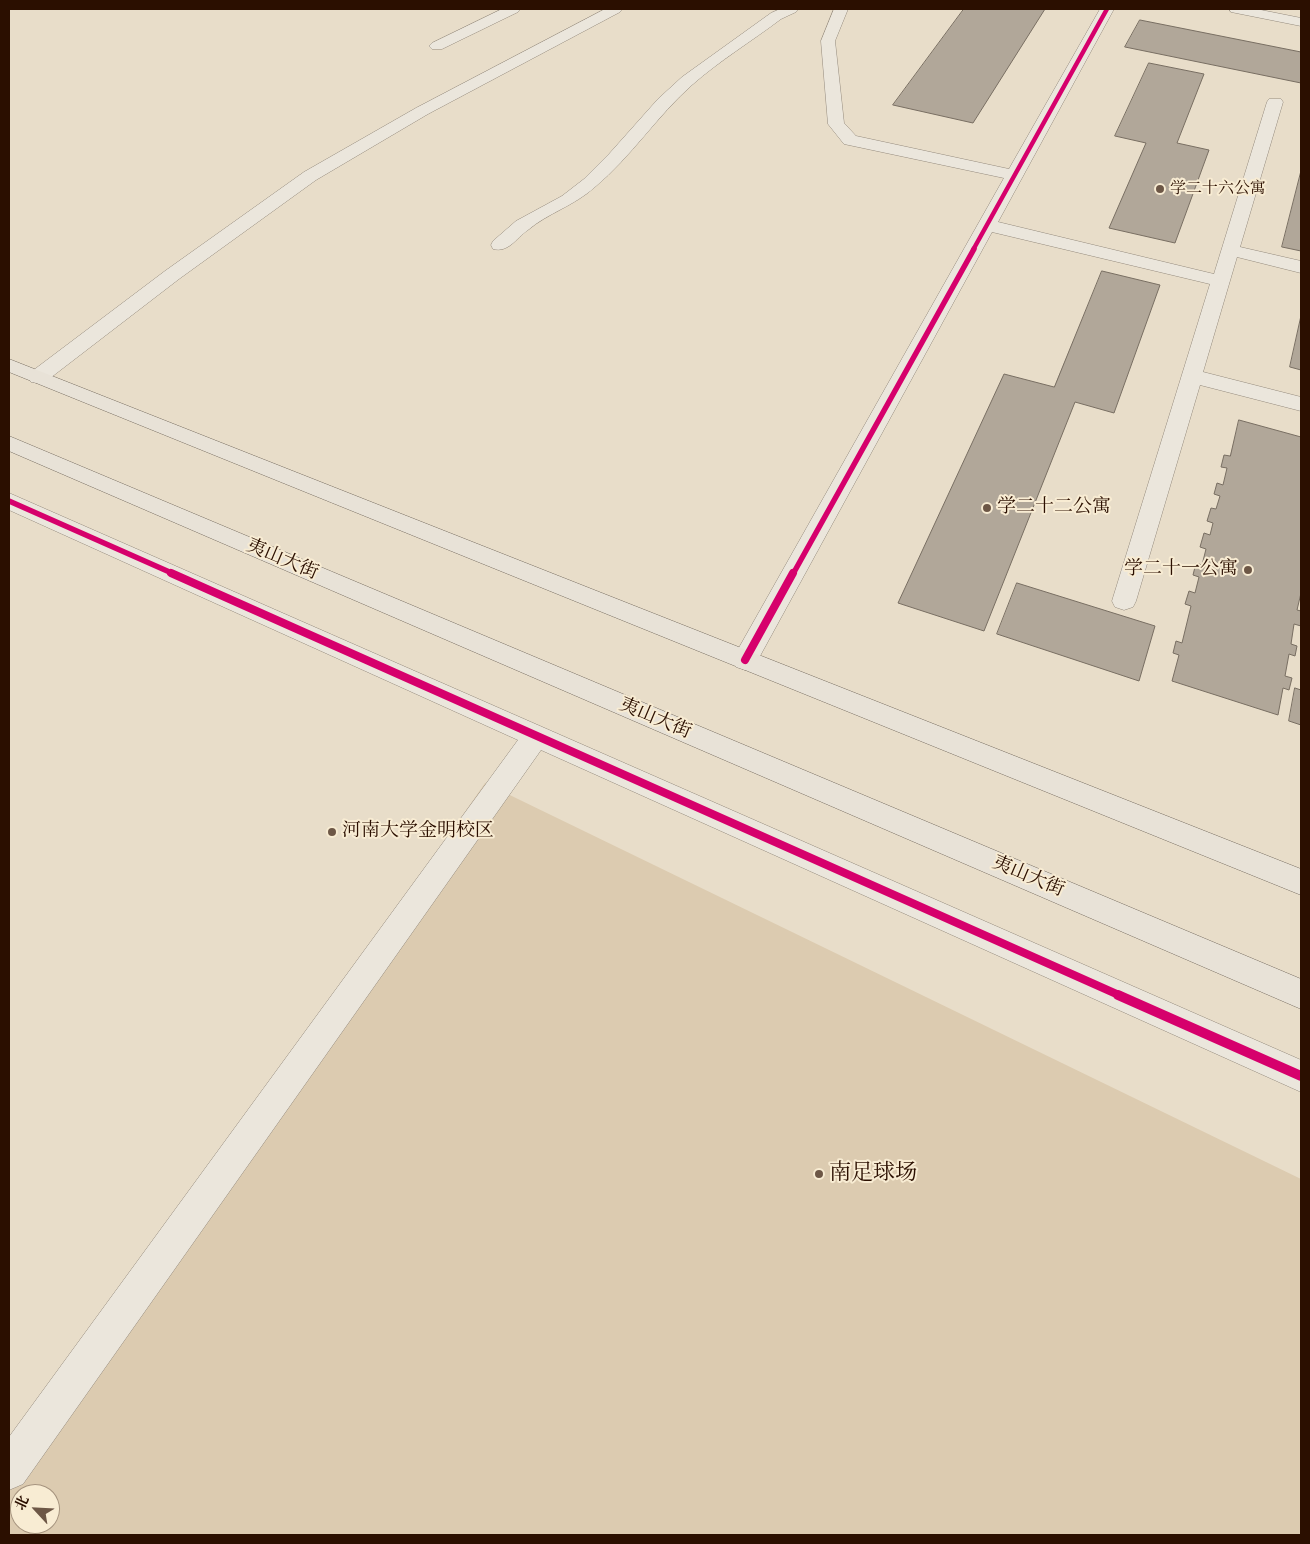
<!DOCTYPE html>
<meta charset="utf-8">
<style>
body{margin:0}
#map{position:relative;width:1310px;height:1544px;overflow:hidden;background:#e8ddc9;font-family:Cardo,"Noto Serif SC",serif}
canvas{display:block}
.frame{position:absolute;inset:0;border:10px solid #2b0f00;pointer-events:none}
.north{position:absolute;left:10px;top:1484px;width:50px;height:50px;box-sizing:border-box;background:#f8ecd3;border:1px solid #a6947f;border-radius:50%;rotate:295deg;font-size:14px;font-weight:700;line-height:20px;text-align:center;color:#2b0f00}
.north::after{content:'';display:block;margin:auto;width:18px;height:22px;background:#6d5746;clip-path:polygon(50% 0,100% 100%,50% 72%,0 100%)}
</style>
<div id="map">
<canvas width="1310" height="1544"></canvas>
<div class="frame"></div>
<div class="north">北</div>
</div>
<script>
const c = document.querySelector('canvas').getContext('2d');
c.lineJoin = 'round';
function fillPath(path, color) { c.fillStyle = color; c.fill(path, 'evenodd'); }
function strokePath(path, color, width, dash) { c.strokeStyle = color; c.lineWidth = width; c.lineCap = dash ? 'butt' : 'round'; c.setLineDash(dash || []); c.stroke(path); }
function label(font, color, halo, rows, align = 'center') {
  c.font = font + ' Cardo,"Noto Serif SC",serif'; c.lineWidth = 4; c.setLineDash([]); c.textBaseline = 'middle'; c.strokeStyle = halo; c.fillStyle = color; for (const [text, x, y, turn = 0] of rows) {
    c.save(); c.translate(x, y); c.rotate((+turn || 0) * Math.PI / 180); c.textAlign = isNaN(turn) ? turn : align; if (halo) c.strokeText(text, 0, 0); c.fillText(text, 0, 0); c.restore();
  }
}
fillPath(new Path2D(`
 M485,783l816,396v356h-1292v-69zM20,1494h30v30h-30z`), '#dccbb0');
const building = new Path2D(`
 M964,9h81l-72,114 -80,-18z
 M1140,20l161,32v31l-176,-36z
 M1149,63l55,11 -27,69 32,7 -34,93 -66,-15 37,-85 -31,-7z
 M1301,171v80l-19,-4z
 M1102,271l58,14 -46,128 -39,-11 -91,229 -86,-28 106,-229 50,13z
 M1301,316v54l-11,-3z
 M1239,420l62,17v156l-4,17 4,1v15l-7,-2 -3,20 6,2 -2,10 -6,-2 -4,22 7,2 -3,12 -6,-2 -5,27 -106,-34 7,-26 -6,-2 3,-12 6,2 9,-37 -6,-2 4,-13 6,2 4,-16 -6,-2 3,-12 6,2 4,-16 -6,-2 4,-14 6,2 3,-12 -6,-2 4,-13 5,1 4,-13 -6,-2 3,-11 6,2 4,-17 -6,-1 3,-12 6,1z
 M1017,583l138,43 -16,55 -142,-47z
 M1295,688l6,2v35l-12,-4z`);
fillPath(building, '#b1a799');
strokePath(building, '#786e62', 1);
const minor = new Path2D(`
 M502,9h18l-2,3 -76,37h-10l-3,-3 3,-3z
 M605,9h17l-2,3 -192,102 -112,66 -137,99 -134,103 -7,1 -7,-1 -3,-5 3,-5 134,-101 139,-99 112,-64z
 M780,9h18l-2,3 -15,7c-29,22 -62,42 -89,66 -35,31 -61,72 -97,102 -21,19 -47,26 -67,43 -12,8 -19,23 -35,19l-2,-4 2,-4 23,-20 46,-25 22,-17 25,-25 49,-55 24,-22 89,-64z
 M834,9h14l-13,32 9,82 12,13 153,33 91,-160h14l-116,213 216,52 53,-172 2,-3h12l2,3 -43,145 61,14v12l-64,-16 -34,115 98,25v14l-101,-26 -64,216 -3,6 -9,3 -9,-3 -3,-6 98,-317 -218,-52 -238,435 -9,3 -9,-3 -4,-7 272,-482 -160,-34 -16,-20 -7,-83z
 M1229,9h27l45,9v8l-70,-14z
 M9,493l1292,567v32l-760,-342 -518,734 -14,6v-53l509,-697 -509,-230z`);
const major = new Path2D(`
 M9,359l1292,510v26l-1292,-523z
 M9,436l1292,543v30l-1292,-558z`);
strokePath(minor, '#948a7d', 1);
strokePath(major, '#786e62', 1);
fillPath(minor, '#ebe6dc');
fillPath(major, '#e8e2d7');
strokePath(new Path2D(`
 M973,250l134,-241`), '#d6006c', 4.5);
strokePath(new Path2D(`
 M9,501l165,73
 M793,574l181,-325`), '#d6006c', 5.5);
strokePath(new Path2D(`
 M171,573l950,423
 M745,660l48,-87`), '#d6006c', 8);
strokePath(new Path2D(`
 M1118,995l183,81`), '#d6006c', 10);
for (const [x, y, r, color] of [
 [1160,189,5,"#6d5746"],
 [987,508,5,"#6d5746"],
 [1248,570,5,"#6d5746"],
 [332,832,5,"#6d5746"],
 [819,1174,5,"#6d5746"]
]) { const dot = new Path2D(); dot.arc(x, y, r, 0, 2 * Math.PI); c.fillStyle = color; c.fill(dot); strokePath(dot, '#f8ecd3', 2); }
label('16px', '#2b0f00', '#f8ecd3', [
 ["学二十六公寓",1170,189]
], 'left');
label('19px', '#2b0f00', '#f8ecd3', [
 ["学二十二公寓",997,508],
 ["学二十一公寓",1238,570,"right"],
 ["河南大学金明校区",342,832]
], 'left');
label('19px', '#2b0f00', '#f8ecd3', [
 ["夷山大街",282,560,23],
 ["夷山大街",655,719,23],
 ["夷山大街",1028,877,23]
]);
label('22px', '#2b0f00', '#f8ecd3', [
 ["南足球场",829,1174]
], 'left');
</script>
